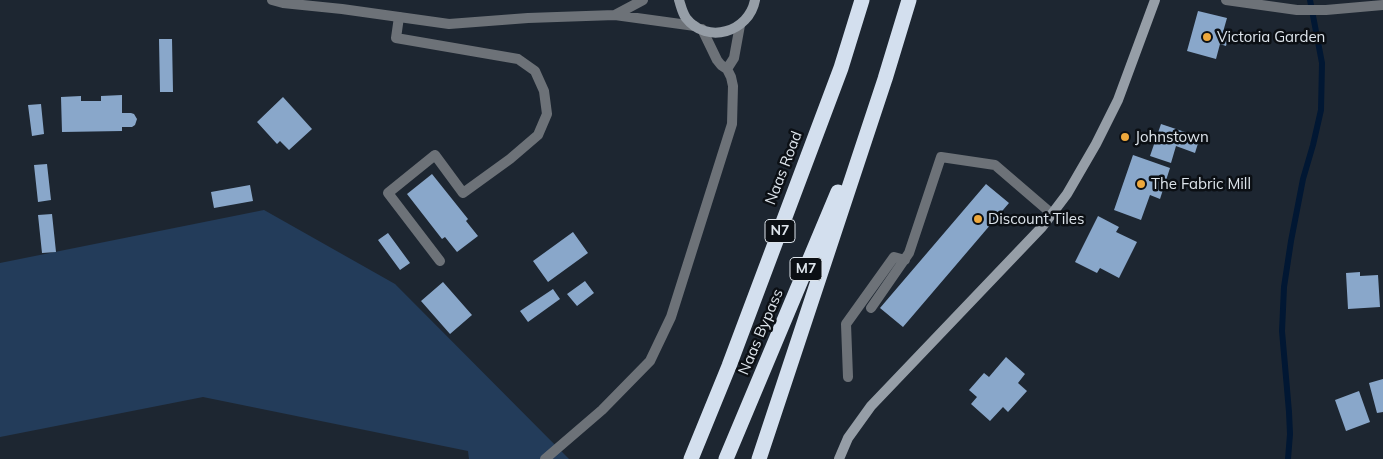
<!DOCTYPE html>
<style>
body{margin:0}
canvas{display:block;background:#1d2631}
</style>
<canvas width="1383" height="459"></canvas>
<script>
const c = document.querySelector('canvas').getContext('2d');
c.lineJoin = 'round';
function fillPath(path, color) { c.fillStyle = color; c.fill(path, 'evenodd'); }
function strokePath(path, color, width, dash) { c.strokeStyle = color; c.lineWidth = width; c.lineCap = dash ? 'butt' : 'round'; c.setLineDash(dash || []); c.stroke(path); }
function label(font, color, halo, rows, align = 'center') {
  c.font = font + ' Mulish,sans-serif'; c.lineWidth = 5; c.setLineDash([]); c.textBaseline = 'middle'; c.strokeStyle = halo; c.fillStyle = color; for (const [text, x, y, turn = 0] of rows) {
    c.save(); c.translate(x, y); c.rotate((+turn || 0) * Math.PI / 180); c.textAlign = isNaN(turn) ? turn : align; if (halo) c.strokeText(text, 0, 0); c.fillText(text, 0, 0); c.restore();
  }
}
fillPath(new Path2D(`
 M264,210l131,74 174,175h-100l-1,-8 -265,-54 -203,40v-174z`), '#233c5a');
strokePath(new Path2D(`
 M1288,459l2,-25 -1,-22 -7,-81 2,-44 7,-46 12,-62 10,-34 8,-35 1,-47 -12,-63`), '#011733', 6);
fillPath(new Path2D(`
 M1198,11l29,7 -4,14 6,1 -3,13 -6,-2 -4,15 -29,-8z
 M159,39h13l1,53h-13z
 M122,95v18h9l3,1 3,5 -2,6 -3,2h-10v4l-60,1 -1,-35 20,-1v5h20v-5z
 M283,97l29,32 -23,21 -9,-9 -3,3 -20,-22z
 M41,104l3,30 -12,2 -4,-31z
 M1161,124l39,13 -5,16 -19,-7 -5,17 -21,-7z
 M1133,155l37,13 -10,31 -10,-4 -9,25 -27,-10z
 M47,164l4,36 -13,2 -4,-37z
 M432,174l36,45 -2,2 12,15 -21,16 -12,-15 -3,2 -35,-45z
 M986,184l23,19 -106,124 -23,-19z
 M250,185l3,16 -39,7 -3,-16z
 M52,214l4,38 -14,1 -4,-38z
 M1098,216l21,11 -3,5 21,10 -18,36 -19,-10 -3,5 -22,-11z
 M573,232l15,21 -40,29 -15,-21z
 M388,233l22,30 -10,7 -22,-30z
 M1360,272v4l18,-1 2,32 -32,2 -2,-36z
 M585,281l9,12 -17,13 -10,-12z
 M443,282l29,33 -22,19 -29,-33z
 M553,289l7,10 -32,23 -8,-11z
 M1006,357l19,17 -7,9 9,8 -19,21 -5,-5 -13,14 -19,-17 6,-7 -8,-7 15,-17 5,4z
 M1383,379v33l-6,1 -8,-30z
 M1359,391l11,31 -24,9 -11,-31z`), '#89a7ca');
strokePath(new Path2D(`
 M399,17l-3,21 122,21 17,12 9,20 3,23 -9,21 -28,24 -47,34 -28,-38 -47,38 52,68
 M727,69l7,-11 6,-33
 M871,308l38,-55 32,-96 54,8 57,49
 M848,377l-2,-53 48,-67 11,3
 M545,459l57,-49 48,-49 21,-44 61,-193 1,-38 -2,-9 -4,-8 -6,-4 -4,-5 -15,-31`), '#6d7278', 10);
strokePath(new Path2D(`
 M272,0l11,3 59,6 107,15 79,-6 87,-3 80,11
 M1226,0l71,10h29l57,-5
 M615,15l28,-15`), '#6d7278', 10);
strokePath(new Path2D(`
 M679,0c2,6 3,12 7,18 21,27 63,14 69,-18
 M839,459l9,-21 23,-32 171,-179 25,-33 29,-50 22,-44 37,-100`), '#969ea7', 10);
strokePath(new Path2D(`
 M691,459l38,-93 112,-298 21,-68
 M726,459l112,-267
 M759,459l126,-380 24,-79`), '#d3dfee', 15);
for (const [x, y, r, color] of [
 [1207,37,5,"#eea83c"],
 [1125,137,5,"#eea83c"],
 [1141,184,5,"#eea83c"],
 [978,219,5,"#eea83c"]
]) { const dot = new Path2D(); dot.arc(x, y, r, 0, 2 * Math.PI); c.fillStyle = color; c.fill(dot); strokePath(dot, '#0b0f14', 2); }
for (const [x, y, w] of [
 [780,231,30],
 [806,269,32]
]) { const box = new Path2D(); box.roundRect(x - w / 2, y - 11.5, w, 23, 4); c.fillStyle = '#0b0f14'; c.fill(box); strokePath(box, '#dde4eb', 1); }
label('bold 14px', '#dde4eb', null, [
 ["N7",780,231],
 ["M7",806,269]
]);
label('15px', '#dde4eb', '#0b0f14', [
 ["Victoria Garden",1217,37],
 ["Johnstown",1135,137],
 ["The Fabric Mill",1151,184],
 ["Discount Tiles",988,219]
], 'left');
label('15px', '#dde4eb', '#0b0f14', [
 ["Naas Road",784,168,-69],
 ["Naas Bypass",761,332,-67]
]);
</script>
